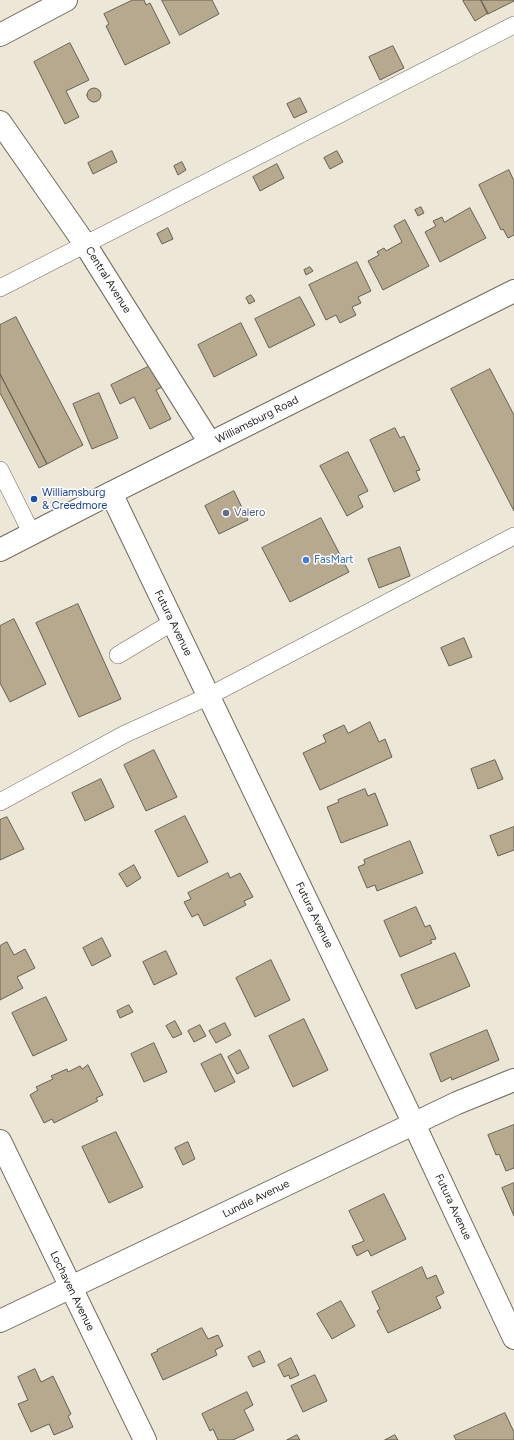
<!DOCTYPE html>
<style>
body{margin:0}
canvas{display:block;background:#ede7d8}
</style>
<canvas width="514" height="1440"></canvas>
<script>
const c = document.querySelector('canvas').getContext('2d');
c.lineJoin = 'round';
function fillPath(path, color) { c.fillStyle = color; c.fill(path, 'evenodd'); }
function strokePath(path, color, width, dash) { c.strokeStyle = color; c.lineWidth = width; c.lineCap = dash ? 'butt' : 'round'; c.setLineDash(dash || []); c.stroke(path); }
function label(font, color, halo, rows, align = 'center') {
  c.font = font + ' Figtree,sans-serif'; c.lineWidth = 3; c.setLineDash([]); c.textBaseline = 'middle'; c.strokeStyle = halo; c.fillStyle = color; for (const [text, x, y, turn = 0] of rows) {
    c.save(); c.translate(x, y); c.rotate((+turn || 0) * Math.PI / 180); c.textAlign = isNaN(turn) ? turn : align; if (halo) c.strokeText(text, 0, 0); c.fillText(text, 0, 0); c.restore();
  }
}
const building = new Path2D(`
 M133,0h11l2,5 4,-2 20,40 -45,22 -19,-39 3,-2 -5,-10z
 M162,0h50l7,14 -39,21z
 M466,0h15l7,13 -13,8 -12,-20z
 M481,0h32l1,1 -26,13z
 M70,43l19,37 -23,11 13,26 -14,7 -31,-62z
 M393,46l11,22 -24,12 -11,-23z
 M87 95a7 7 0 1 1 14 0a7 7 0 1 1-14 0Z
 M300,98l7,14 -13,6 -7,-14z
 M112,151l5,11 -24,12 -5,-11z
 M337,151l6,11 -13,7 -6,-11z
 M182,162l4,8 -8,5 -4,-9z
 M277,164l7,14 -24,13 -7,-14z
 M509,170l5,11v54l-6,3 -5,-9 -2,1 -22,-45z
 M421,207l3,6 -6,3 -3,-6z
 M470,208l16,30 -46,24 -15,-30 11,-6 -3,-5 9,-4 2,5z
 M405,220l24,46 -46,24 -15,-29 11,-6 -2,-3 7,-4 2,3 16,-9 -8,-16z
 M168,228l5,11 -11,5 -5,-10z
 M357,262l14,29 -13,6 3,6 -9,4 4,8 -16,8 -4,-8 -10,5 -17,-35z
 M310,267l3,4 -7,4 -2,-5z
 M251,295l4,6 -6,3 -3,-6z
 M300,297l15,28 -46,23 -14,-29z
 M16,317l67,128 -36,19 -47,-90v-49z
 M241,323l16,32 -43,22 -16,-32z
 M152,365l10,22 -6,3 15,29 -21,10 -16,-32 -14,7 -9,-19z
 M490,369l24,46v96l-63,-122z
 M0,374l47,90 -8,4 -39,-75z
 M99,393l19,45 -26,11 -19,-45z
 M395,428l5,10 4,-2 16,34 -4,1 4,9 -26,12 -24,-52z
 M348,452l20,39 -10,5 5,11 -16,9 -27,-50z
 M234,491l14,29 -29,14 -14,-28z
 M321,518l28,54 -59,30 -28,-54z
 M400,547l10,29 -31,12 -11,-29z
 M78,604l43,95 -42,18 -43,-94z
 M14,619l32,65 -36,18 -10,-19v-57z
 M464,638l8,19 -23,9 -8,-18z
 M370,722l9,20 6,-3 7,18 -72,33 -17,-37 23,-11 -3,-7 21,-10 4,8z
 M154,750l23,47 -31,14 -22,-46z
 M495,760l8,19 -25,10 -7,-20z
 M101,779l13,28 -29,14 -13,-28z
 M365,789l3,7 7,-3 13,32 -47,18 -14,-36 12,-5 -1,-2z
 M185,816l23,46 -30,15 -23,-46z
 M7,817l17,32 -24,11v-40z
 M514,827v23l-16,6 -8,-20z
 M410,841l13,32 -46,18 -2,-6 -8,3 -9,-21 7,-3 -1,-4z
 M134,865l7,13 -14,9 -8,-13z
 M228,873l2,5 10,-5 13,24 -9,4 2,4 -42,21 -6,-12 -6,3 -8,-15 7,-3 -3,-6z
 M416,907l9,20 5,-2 6,14 -6,1 2,3 -32,14 -16,-36z
 M102,938l9,18 -19,10 -9,-18z
 M7,942l7,13 11,-6 10,19 -18,9 6,11 -23,12v-54z
 M166,951l11,23 -23,11 -11,-23z
 M455,953l15,33 -54,23 -15,-34z
 M271,960l19,40 -35,17 -19,-39z
 M46,997l21,43 -34,16 -21,-43z
 M129,1005l4,7 -13,6 -3,-7z
 M304,1019l24,51 -35,17 -24,-51z
 M175,1021l7,13 -9,4 -7,-12z
 M225,1023l6,12 -15,8 -7,-12z
 M200,1025l6,11 -12,6 -6,-11z
 M487,1030l12,30 -47,20 -1,-3 -10,5 -11,-28z
 M154,1043l13,29 -23,10 -13,-28z
 M240,1050l9,18 -12,6 -9,-17z
 M221,1054l14,28 -20,10 -14,-28z
 M88,1065l15,30 -7,3 2,3 -44,22 -2,-4 -8,4 -14,-28 8,-5 -2,-3 17,-8 -2,-3 16,-7 1,3 12,-6 2,3z
 M514,1125v43l-8,3 -7,-17 -3,1 -8,-20z
 M116,1132l27,55 -34,16 -27,-56z
 M188,1142l7,17 -12,6 -8,-17z
 M514,1183v33l-12,-28z
 M384,1194l22,45 -35,17 -3,-6 -11,6 -5,-10 12,-5 -15,-30z
 M422,1267l5,12 9,-4 8,18 -8,4 5,11 -53,25 -11,-22 3,-2 -8,-17z
 M341,1301l14,25 -23,13 -15,-25z
 M202,1328l6,11 10,-4 5,11 -8,4 2,5 -54,25 -12,-26 7,-3 -1,-1z
 M260,1351l5,11 -12,5 -5,-10z
 M291,1358l8,17 -9,4 -1,-4 -5,2 -6,-12z
 M35,1369l6,13 12,-6 18,38 -3,2 5,11 -19,8 -5,-11 -18,8 -13,-28 10,-4 -10,-23z
 M315,1375l12,26 -24,11 -12,-26z
 M247,1392l6,13 -9,5 10,20 -21,10h-15l-5,-11 -3,2 -8,-17z
 M505,1413l9,19v8h-58l-2,-4z
 M297,1435l3,5h-13z
 M395,1435l3,5h-13z`);
fillPath(building, '#b6a98d');
strokePath(building, '#666154', 1);
const service = new Path2D(`
 M0,288l514,-263
 M0,470l32,64
 M118,655l55,-33
 M0,802l125,-68 84,-38 305,-160`);
const minor = new Path2D(`
 M0,35l66,-35
 M0,122l85,122 125,199
 M111,493l303,631 100,214
 M0,1141l145,299
 M0,1321l457,-218 57,-23`);
const primary = new Path2D(`
 M0,550l111,-57 403,-202`);
strokePath(service, '#726c5f', 18);
strokePath(minor, '#726c5f', 24);
strokePath(primary, '#726c5f', 24);
strokePath(service, '#fff', 17);
strokePath(minor, '#fff', 22);
strokePath(primary, '#fff', 22);
for (const [x, y, r, color] of [
 [34,499,4,"#1a4fb4"],
 [226,513,4,"#5c6f8a"],
 [306,560,4,"#3f7fe0"]
]) { const dot = new Path2D(); dot.arc(x, y, r, 0, 2 * Math.PI); c.fillStyle = color; c.fill(dot); strokePath(dot, '#fff', 1.5); }
label('11px', '#292621', '#fff', [
 ["Central Avenue",108,280,58],
 ["Williamsburg Road",257,420,-27],
 ["Futura Avenue",173,623,64],
 ["Futura Avenue",314,915,64],
 ["Lundie Avenue",256,1199,-26],
 ["Futura Avenue",453,1207,65],
 ["Lochaven Avenue",72,1291,64]
]);
label('11px', '#164399', '#fff', [
 ["Williamsburg",42,493],
 ["& Creedmore",42,506]
], 'left');
label('11px', '#4e5e75', '#fff', [
 ["Valero",234,513]
], 'left');
label('11px', '#366cbe', '#fff', [
 ["FasMart",314,560]
], 'left');
</script>
